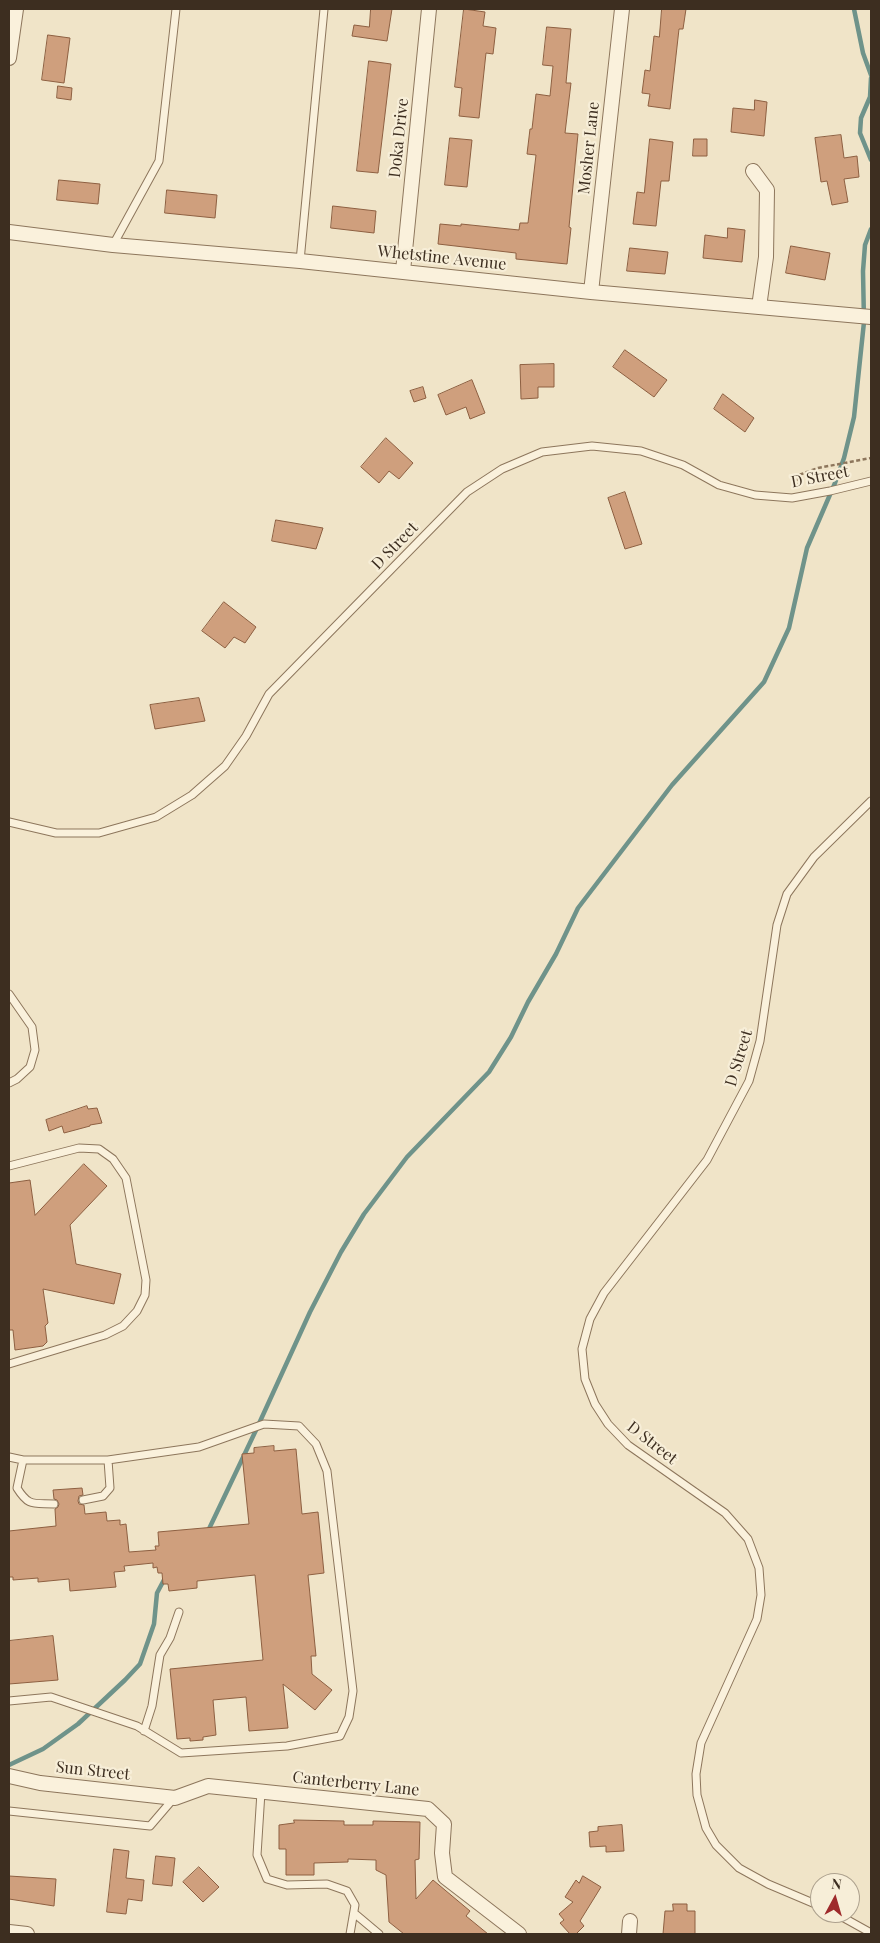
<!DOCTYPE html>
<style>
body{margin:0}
#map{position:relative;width:880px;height:1943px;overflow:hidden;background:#f0e4c8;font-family:"Playfair Display",serif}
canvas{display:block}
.frame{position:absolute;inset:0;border:10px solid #3d2e20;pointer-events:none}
.north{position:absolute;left:810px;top:1873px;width:50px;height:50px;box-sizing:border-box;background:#f7eed8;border:1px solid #ada18e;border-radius:50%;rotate:6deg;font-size:14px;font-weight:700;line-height:20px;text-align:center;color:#3d2e20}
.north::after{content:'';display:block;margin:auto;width:18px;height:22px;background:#9e2a2b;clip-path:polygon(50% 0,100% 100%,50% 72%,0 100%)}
</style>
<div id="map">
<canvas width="880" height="1943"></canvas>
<div class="frame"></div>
<div class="north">N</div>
</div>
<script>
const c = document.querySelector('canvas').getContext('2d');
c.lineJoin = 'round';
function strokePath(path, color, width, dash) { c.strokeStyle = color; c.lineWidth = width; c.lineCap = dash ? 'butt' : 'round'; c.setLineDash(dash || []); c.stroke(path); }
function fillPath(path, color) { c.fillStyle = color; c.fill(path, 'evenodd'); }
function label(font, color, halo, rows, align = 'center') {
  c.font = font + ' "Playfair Display",serif'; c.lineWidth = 4.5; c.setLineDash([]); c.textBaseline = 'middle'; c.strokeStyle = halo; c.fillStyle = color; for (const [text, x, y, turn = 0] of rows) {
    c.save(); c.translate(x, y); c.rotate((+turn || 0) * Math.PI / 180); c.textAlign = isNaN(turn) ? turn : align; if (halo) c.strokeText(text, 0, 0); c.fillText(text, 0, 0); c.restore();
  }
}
strokePath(new Path2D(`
 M854,9l9,44 8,22
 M871,78l-1,19 -9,21 -1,15 11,27
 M208,1531l49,-103 53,-116 31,-60 23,-38 43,-57 82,-85 22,-35 17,-35 28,-48 22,-46 94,-123 92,-103 25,-54 18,-80 28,-65 9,-25 10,-41 10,-95 -1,-51 2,-26 6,-16
 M9,1765l34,-16 35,-25 47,-44 15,-16 14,-40 3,-31 8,-15`), '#6f938a', 4.5);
const building = new Path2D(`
 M371,9h21l-5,32 -35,-5 2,-11 15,2z
 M464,9l21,3 -2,14 13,2 -3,26 -7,-1 -7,65 -20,-2 3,-28 -7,-1z
 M662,9h24l-3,20h-4l-9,80 -22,-3 2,-12 -8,-1 3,-23 5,1 4,-35 5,1z
 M547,27l24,2 -5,54h5l-6,50 13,1 -9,93 2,1 -4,36 -51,-5v-6l-78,-9 2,-20 21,2v-2l58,6 1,-7h8l8,-68 -9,-1 3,-25h2l4,-35 14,2 3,-30 -10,-1z
 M48,35l22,3 -6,45 -22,-3z
 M369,61l22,3 -13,109 -21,-2z
 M58,86l14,2 -1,12 -14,-2z
 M755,100l12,2 -3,34 -33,-4 2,-24 21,2z
 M841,135l3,23 13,-2 2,21 -15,2 4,23 -16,3 -5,-24 -6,1 -6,-44z
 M450,138l22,2 -5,47 -22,-2z
 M650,139l23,3 -4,39h-8l-5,45 -23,-2 4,-32 7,1z
 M694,139h13v17h-14z
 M59,180l41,4 -2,20 -41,-4z
 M167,190l50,5 -2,23 -50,-5z
 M333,206l43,5 -2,22 -43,-5z
 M728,228l17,2 -3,32 -39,-4 2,-23 22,3z
 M791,246l39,7 -5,27 -39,-7z
 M630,248l38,4 -3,22 -38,-3z
 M625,350l42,30 -13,17 -41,-30z
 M554,364v23h-16v11l-17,1 -1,-34z
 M472,380l13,33 -15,6 -4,-12 -20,8 -8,-20z
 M423,387l3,11 -12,4 -4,-11z
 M723,394l31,24 -9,14 -31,-23z
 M386,438l27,25 -14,16 -10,-8 -10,12 -18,-16z
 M625,492l17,52 -17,5 -17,-51z
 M276,520l47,8 -7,21 -44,-8z
 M224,602l32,25 -11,16 -11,-6 -9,11 -23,-17z
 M199,698l6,23 -50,8 -5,-24z
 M87,1106l1,3 9,-1 5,15 -12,2v1l-26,7 -2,-7 -13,5 -3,-11z
 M84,1164l23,22 -37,39 6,39 45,10 -7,30 -71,-15 5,34 -3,3 2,16 -4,4 -28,4 -2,-20h-4v-147l21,-3 5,35z
 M274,1446v5l22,-2 6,65 16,-2 6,61 -16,2 8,81h-5l1,18 20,16 -17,20 -32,-26 5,44 -39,3 -3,-34 -33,3 3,35 -13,2v3l-13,1v-3l-13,1 -7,-70 93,-9 -8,-85 -58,6v7l-28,3 -1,-7h-5l-1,-11h-4l-1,-6 -4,1v-5l-29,3 1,5 -11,1 2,15 -46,4 -1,-12 -31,3v-4l-25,2v-3h-4v-46l47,-5 -1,-17 3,-2 1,-3 -2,-4 -3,-1 -1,-9 29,-2 1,7 -4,1 -1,5 1,3 5,1 1,9 21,-2 1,9 13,-1v5l6,-1 3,28 27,-2 -1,-4h4l-1,-14 91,-8 -7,-70 12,-1v-5z
 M53,1636l5,44 -49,4v-43z
 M294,1820l50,1v4h29v-4l47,1 -1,37 -4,1 1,39 17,-19 37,31 -4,5 22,18h-84l-15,-12 -3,-47 -10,-5v-10l-28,-1v3l-34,1v12h-28v-26h-7v-24l15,-2z
 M622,1825l2,26 -18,1v-6l-16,1 -1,-15 9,-1v-4z
 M114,1849l15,2 -3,27 18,2 -2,21 -14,-2 -2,15 -19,-2z
 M156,1856l19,2 -3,28 -19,-2z
 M199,1867l20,20 -16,15 -20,-20z
 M9,1876l47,3 -2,27 -45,-7z
 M583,1876l18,11 -21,34 4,5 -8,8h-6l-10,-11 4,-3 -5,-6 14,-12 -8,-5 11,-17 3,3z
 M673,1904h14v7h8v23h-32l2,-23h8z`);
fillPath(building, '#cf9f7d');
strokePath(building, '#8d5f41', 1);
const lane = new Path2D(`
 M113,245l46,-84 17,-152
 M300,261l24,-252
 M9,822l47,11h43l57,-16 36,-22 33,-29 21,-30 23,-42 198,-202 35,-23 40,-17 50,-6 49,5 42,14 36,20 36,10 37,3 38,-7 41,-10
 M9,994l23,33 3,23 -5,17 -13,12 -8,4
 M9,1166l70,-18 20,1 14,10 13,19 20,102 -1,15 -8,16 -14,15 -18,9 -96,29
 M9,1457l14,3h85l91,-13 65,-23 35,2 17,18 11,27 26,220 -4,26 -9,19 -53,10 -106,7 -44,-27 -86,-29 -42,4
 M23,1460l-6,28c12,19 16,15 37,16
 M83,1500l20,-4 7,-8 -2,-28
 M144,1731l8,-25 8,-51 10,-17 9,-26
 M261,1792l-4,63 10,24 20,6 40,-1 20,7 8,14 -5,29
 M9,1811l141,15 24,-28
 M820,1906l-52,-22 -29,-16 -23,-23 -10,-17 -9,-33 -1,-21 5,-31 56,-124 4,-24 -2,-27 -11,-29 -23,-26 -97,-68 -20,-21 -13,-20 -10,-25 -3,-30 8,-30 14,-26 103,-133 42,-79 11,-40 17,-116 10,-31 27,-37 57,-56
 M354,1913l25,21
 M835,1913l36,20`);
const street = new Path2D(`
 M9,58l7,-49
 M753,171l14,19 -1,67 -7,50
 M9,232l104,13 187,16 291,31 280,25
 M403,271l26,-262
 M591,292l31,-283
 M9,1776l31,7 135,15 33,-12 220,23 16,15 -2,29 3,24 74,57
 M9,1932l18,2
 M629,1934l1,-13`);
strokePath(lane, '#8d765c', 9);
strokePath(street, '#8d765c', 16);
strokePath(new Path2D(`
 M796,487l3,-12 19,-7 53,-10`), '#8d765c', 2.5, [4, 2.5]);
strokePath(lane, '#faf1dc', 7);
strokePath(street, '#faf1dc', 14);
label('16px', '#3d2e20', '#f7eed8', [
 ["Doka Drive",399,138,-84],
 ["Mosher Lane",589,148,-84],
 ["Whetstine Avenue",442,258,6],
 ["D Street",820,477,-11],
 ["D Street",395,546,-46],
 ["D Street",739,1058,-73],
 ["D Street",652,1443,38],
 ["Sun Street",93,1771,6],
 ["Canterberry Lane",356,1784,6]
]);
</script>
